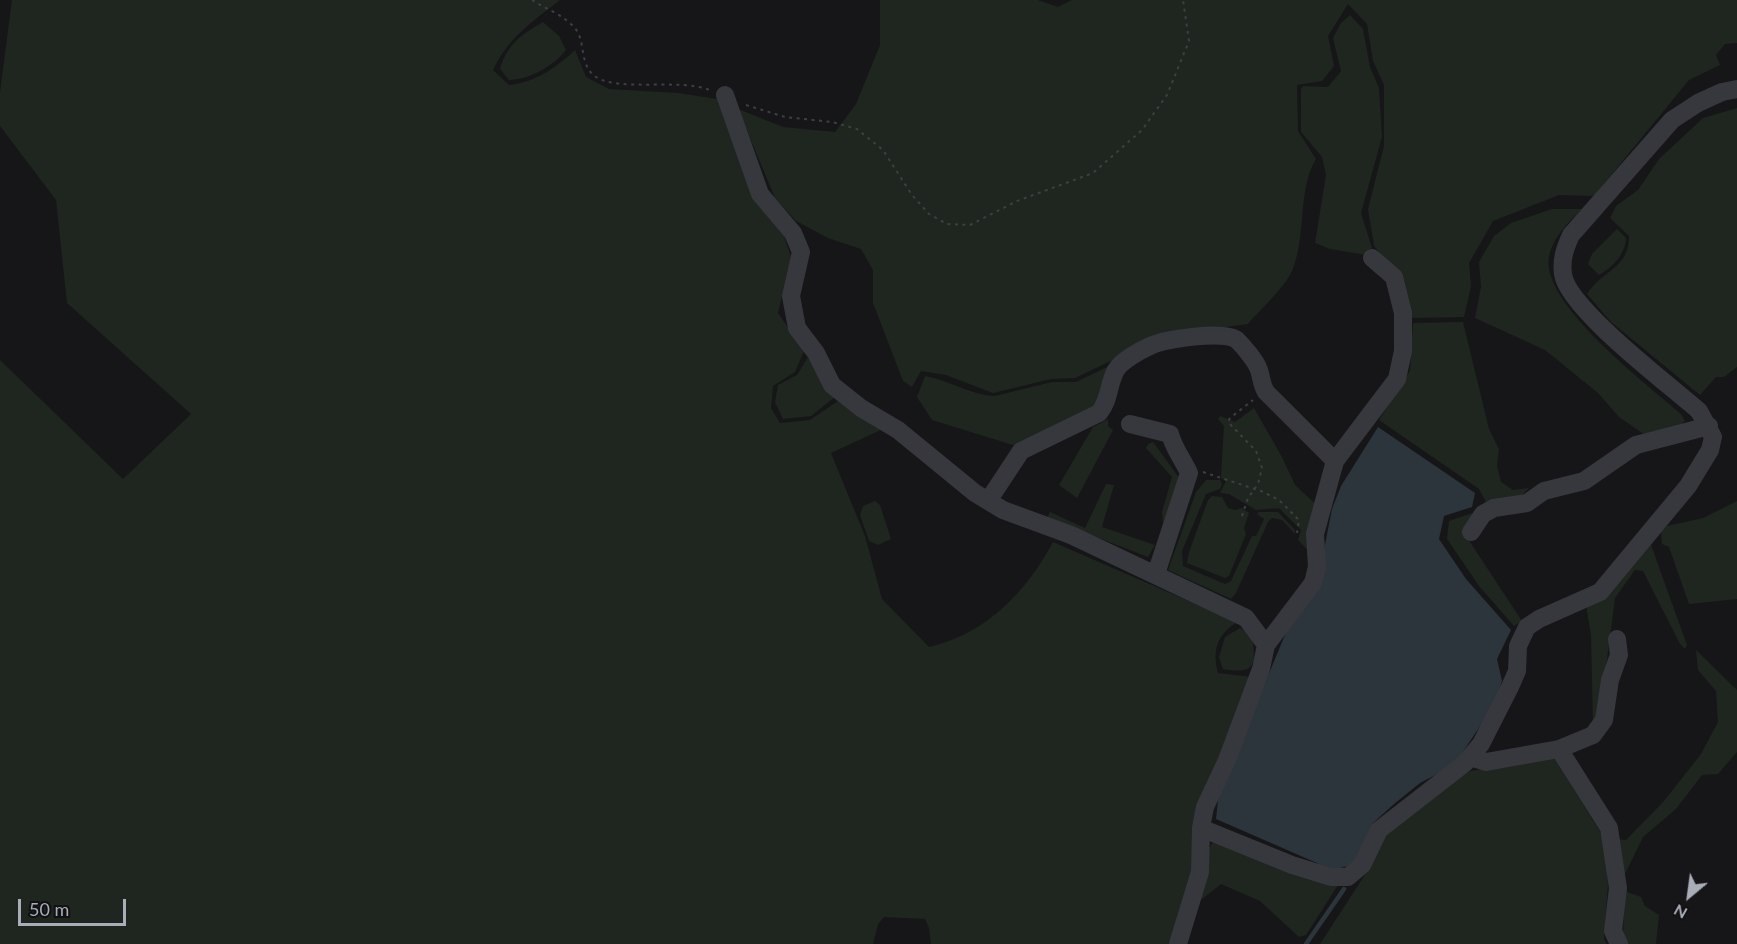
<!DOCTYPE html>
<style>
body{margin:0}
#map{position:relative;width:1737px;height:944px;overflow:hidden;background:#161618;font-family:Lato,sans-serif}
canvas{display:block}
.north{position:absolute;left:1659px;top:866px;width:60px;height:60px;-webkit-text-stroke:4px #111113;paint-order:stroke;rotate:209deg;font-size:16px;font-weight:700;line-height:24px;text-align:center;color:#a8adb8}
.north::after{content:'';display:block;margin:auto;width:21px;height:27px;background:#a8adb8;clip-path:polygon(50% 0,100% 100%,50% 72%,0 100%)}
.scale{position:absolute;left:18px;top:899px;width:108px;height:27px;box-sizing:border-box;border:3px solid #a8adb8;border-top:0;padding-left:8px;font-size:18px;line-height:21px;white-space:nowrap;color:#a8adb8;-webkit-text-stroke:4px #111113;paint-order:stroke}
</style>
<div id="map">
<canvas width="1737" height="944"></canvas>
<div class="north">N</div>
<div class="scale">50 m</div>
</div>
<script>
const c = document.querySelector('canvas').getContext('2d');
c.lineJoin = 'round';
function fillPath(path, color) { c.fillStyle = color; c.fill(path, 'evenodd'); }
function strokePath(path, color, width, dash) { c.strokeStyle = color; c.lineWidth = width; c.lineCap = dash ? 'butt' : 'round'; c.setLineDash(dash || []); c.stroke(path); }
fillPath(new Path2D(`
 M12,0h548c-27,21 -52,38 -67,70l16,15c25,-2 48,-18 66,-35l11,27 23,12 69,4 39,6 36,100 31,37 7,21 -13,56 26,38 -9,21 -22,14 -2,22 9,15 30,-3 28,-19 45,28 -52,24 34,83 17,63 47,48c57,-13 97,-55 124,-105l184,80c-20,13 -25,28 -19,51l34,4 -52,129 -3,66 -25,72h-241l-2,-16 -4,-9 -41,-2 -6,7 -5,20h-873v-584l123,119 68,-65 -124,-111 -11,-103 -56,-74v-34z
 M880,0h158l20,7 14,-7h665v43l-12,1 -9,11 4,10 -31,15 -95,116 -35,-1 -66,26 -24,42 2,23 -7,31 -55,1 -7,-37 -28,-35 -6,-37 16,-63v-61l-11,-24 -6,-37 -19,-20 -20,32 6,30 -12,15 -25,4 1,46 18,28c-19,32 -9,76 -24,112 -7,16 -32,39 -44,53l-44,6 -51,11 -78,37 -24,1 -58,14 -47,-18 -25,-4 -9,16 -9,-6 -30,-78v-33l-12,-21 -33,-11 -32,-17 -21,-23 -37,-89 45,18 52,5 21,-28 24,-59z
 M1350,15l13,14 7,38 9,21 3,49 -21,76 11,35 -5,7 -37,-6 -15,-6 11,-68 -4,-18 -21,-25v-43l2,-3 25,1 13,-16 -8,-33 8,-15z
 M543,22l16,14 7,14c-11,15 -37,30 -57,30l-9,-11c7,-25 22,-35 43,-47z
 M1737,108v259l-13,10h-8l-16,18 -89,-73 -24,-28c14,-23 43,-26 42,-58l-19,-18 6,-12 22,-16 21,-31 44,-41z
 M1552,209h30c-14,14 -29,28 -33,48 -9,46 99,128 132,157l4,7 -5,5 -35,9 -26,-18 -21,-24 -53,-43 -70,-32 6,-31 -2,-25 15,-26 17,-13z
 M1617,229l9,9c-1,17 -13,29 -27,37l-11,-11 4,-10z
 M1463,322l26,107 10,20 -2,17 4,16 12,8 16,-2 -7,7 -36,7 -7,-13 -100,-69 31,-49 3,-48z
 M808,357l27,40 -24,19 -28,3 -8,-17 3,-17 19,-10z
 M1111,365l-9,37 -86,44 -84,-26 -15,-23 8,-21c22,4 50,20 70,20l57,-14h24z
 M1254,408l28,49 13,28 25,23 -8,47 -14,-15 3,-10 -22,-22 -23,2 -27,-16 -9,-1 6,-12 -5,-3 3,-52 -6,-7 2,-3 15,6z
 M1108,419v7l5,4 -36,68 -18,-13 34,-58z
 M1153,442l27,37 -17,45 -1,-12 10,-35 -26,-29 2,-4z
 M1206,480h14l2,4 -2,5 -14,5 -24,57 1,15 42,18 6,-3 21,-45h4l8,-17 -7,-5 2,-2h19l17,18v4l-13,-14 -10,-2 -4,4 -32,71 -5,6 -63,-29 28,-78z
 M1106,484l8,1 -12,42 53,18 -7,12 -101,-39 3,-6 35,16z
 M1212,496l10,1 6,11 7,2 7,-2 7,5 -5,15 2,6 -17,42 -4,2 -38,-15 2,-11 19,-52z
 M875,501l5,4 11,34 -13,6 -9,-4 -9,-26 3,-9z
 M1737,501v98l-48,5 -20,-57 -7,-3 -1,-12 6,-6 36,-8z
 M1478,511l-10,28 54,82 -8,5 -35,-40 -32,-47 2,-18z
 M1650,542l37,103 -2,4 -5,-5 -37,-73 -8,-1 -20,28 -15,116 -7,11 -2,-90 -5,-30z
 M1240,628l12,8c4,28 5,39 -29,33l-4,-12 6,-20z
 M1696,650l41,40v62l-19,22 -16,1 -26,34 -33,28 -19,39 -6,-37 8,1 38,-39 37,-47 17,-32 -2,-31 -18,-21z
 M1553,756l51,82 4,46 -4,55 3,5h-287l50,-77 15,-33 80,-62z
 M1219,840l119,45 -32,50 -7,2 -39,-36 -39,-17 -25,20 13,-55 3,-6z
 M1625,891l16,6 4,9 14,9 -3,29h-30l-3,-8z`), '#1e261f');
fillPath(new Path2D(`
 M1378,427l97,66 -3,14 -28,9 -5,23 27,40 45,51 -14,29 5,22 -9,26 -33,49 -19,16 -21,11 -26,21 -21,19 -15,35 -10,8 -15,4 -117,-51 2,-19 14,-37 55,-133 35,-70 10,-51 9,-23z`), '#2c353c');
strokePath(new Path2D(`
 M1306,944l38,-55`), '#2c353c', 4.5);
strokePath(new Path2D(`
 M532,0c14,9 31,15 42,27 13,14 4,38 22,50 23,15 83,1 114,13
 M746,105l39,12 47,5 25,7 26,21 29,45 17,19 18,10 23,1 47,-24 76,-28 49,-43 25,-35 22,-54 -6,-41
 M1203,472l58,19 18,9 20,20 -2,13
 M1242,516l6,-18 10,-14 4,-16 -6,-17 -28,-29 2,-4 23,-18`), '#3d3f44', 2, [3, 4.5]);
strokePath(new Path2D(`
 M725,95l35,99 33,39 8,19 -10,44 6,32 19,25 16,32 29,23 37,22 77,63 28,17 68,25 175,83 20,27 -5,24 -34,91 -22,47 -4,21 -1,44 -22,72
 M1130,424l40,10c4,15 12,24 19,39l-33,101
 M988,501l33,-50 78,-38c11,-13 9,-29 17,-43 5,-9 25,-20 34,-24 15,-7 75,-16 87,-6 7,7 19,21 22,30 3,9 2,14 7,22l69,69
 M1471,532l12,-18 11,-6 33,-5 17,-12 40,-10 52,-36 73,-19
 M1266,645l47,-62 4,-16 -2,-33 20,-73 62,-82 6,-28v-38l-9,-36 -22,-19
 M1559,749l34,-14 11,-15 6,-40 9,-25 -2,-16
 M1470,757l16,5 73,-13 50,79 9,60 -5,43 6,13
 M1201,828l91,37 39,12h17l14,-12 17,-35 86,-67 16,-19 29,-57 7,-16 1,-25 9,-19 12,-8 61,-27 88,-106 22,-36 3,-13 -14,-26c-28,-25 -132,-103 -136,-137 -2,-15 2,-26 8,-39l101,-115 26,-17 24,-11 15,-3`), '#37383d', 18);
</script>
